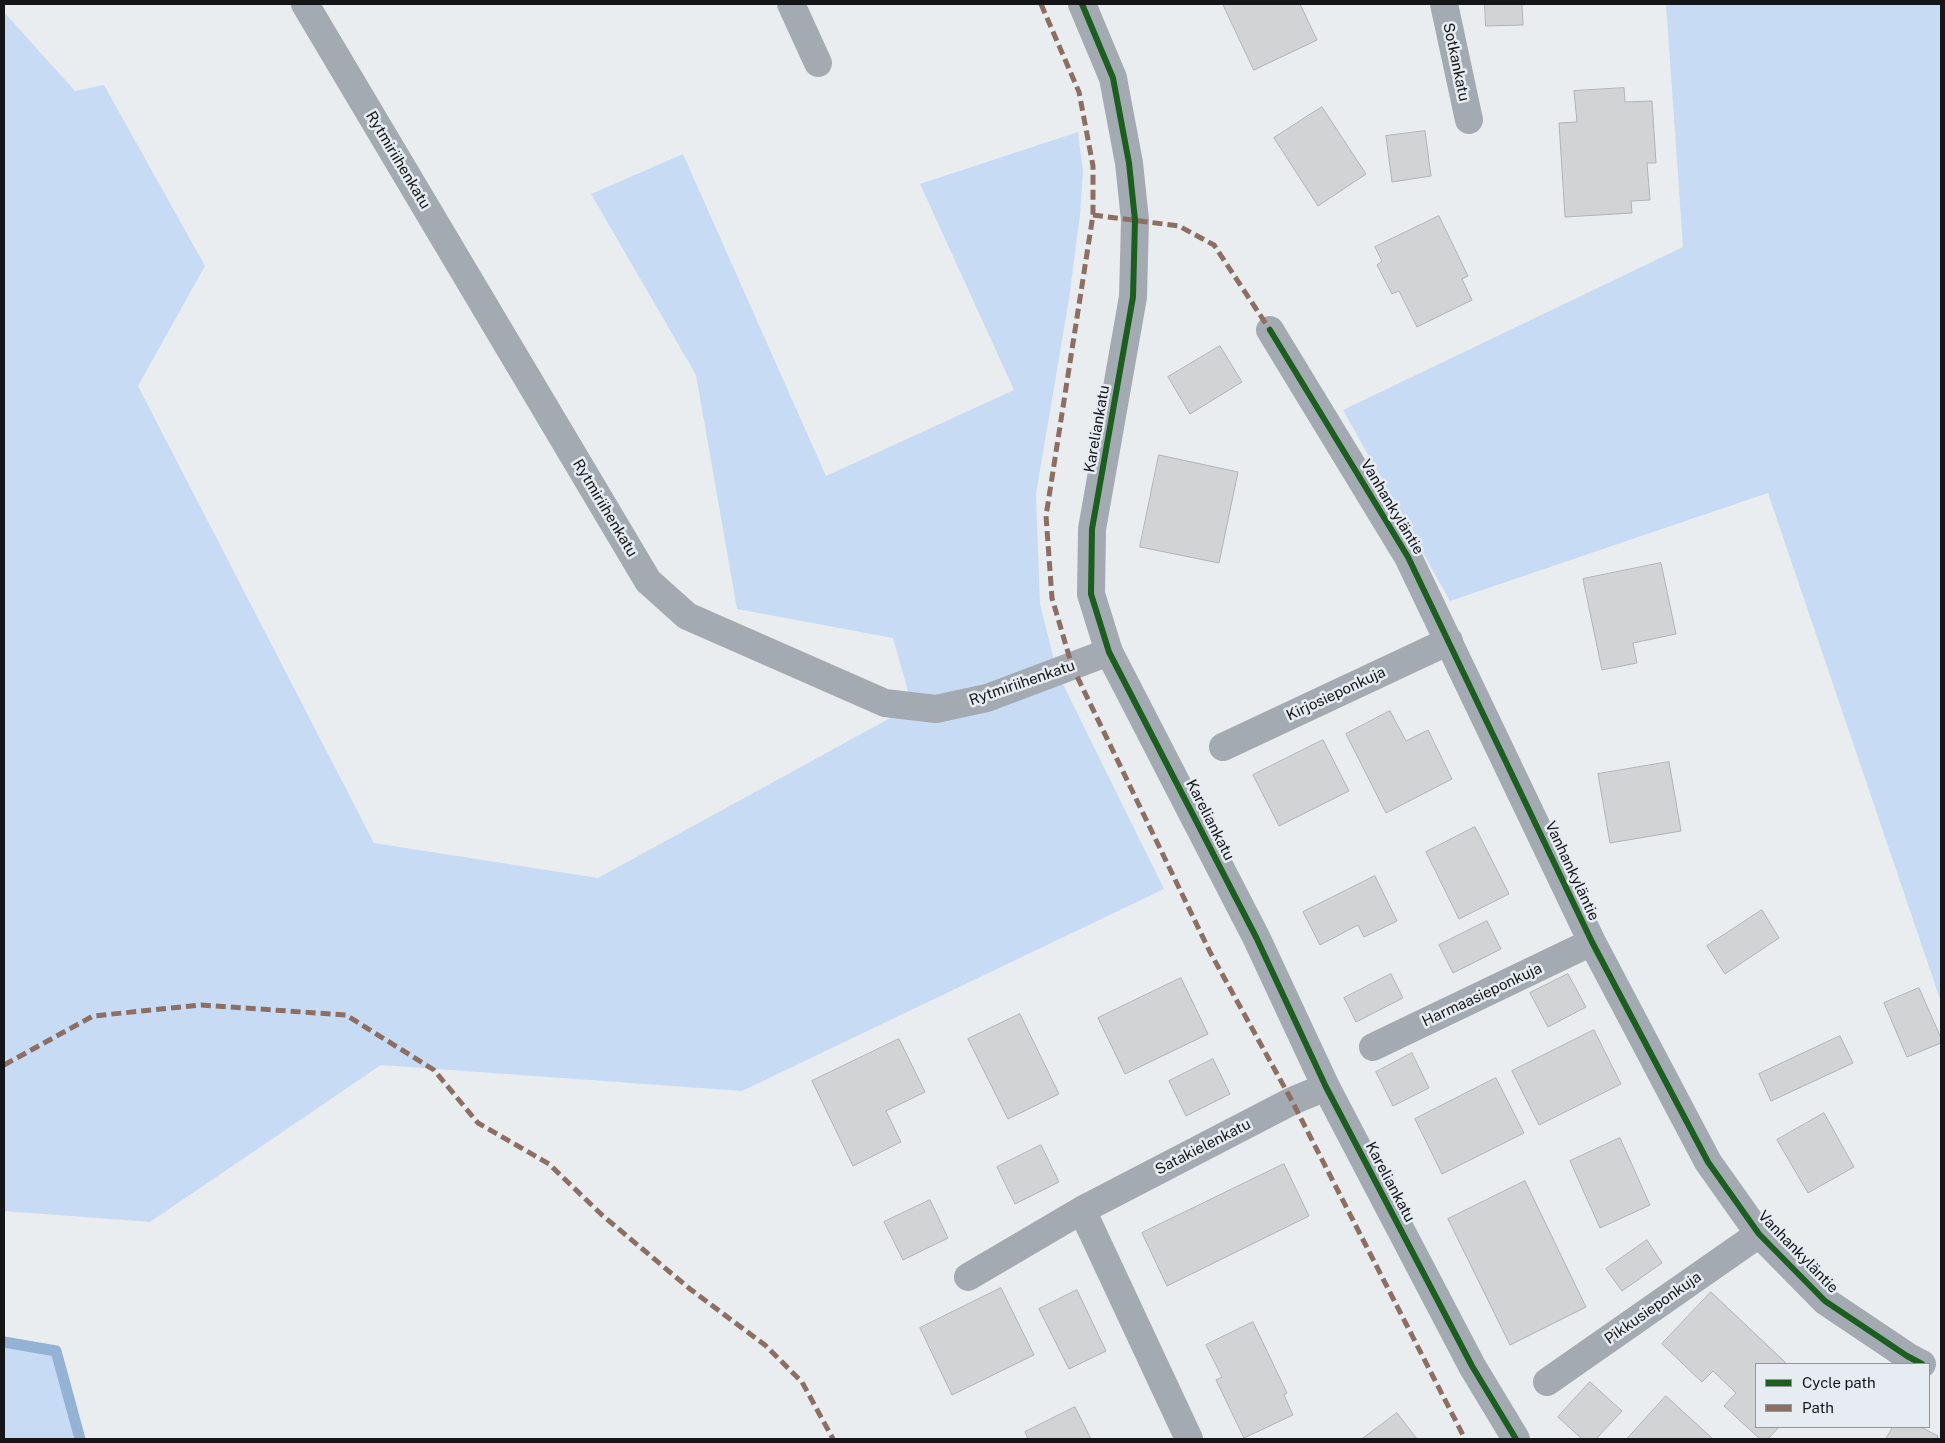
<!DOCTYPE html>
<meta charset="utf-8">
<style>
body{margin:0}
#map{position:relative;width:1945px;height:1443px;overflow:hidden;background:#eaedf0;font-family:"Public Sans",sans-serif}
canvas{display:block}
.frame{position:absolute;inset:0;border:5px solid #131517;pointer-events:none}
.legend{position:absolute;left:1755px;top:1363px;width:175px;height:65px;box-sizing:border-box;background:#e7ecf3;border:1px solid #92969b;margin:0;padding:6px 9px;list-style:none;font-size:15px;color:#131517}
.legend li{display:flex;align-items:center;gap:10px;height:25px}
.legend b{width:25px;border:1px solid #92969b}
</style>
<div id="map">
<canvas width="1945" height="1443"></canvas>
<div class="frame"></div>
<ul class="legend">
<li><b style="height:6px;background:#1b5e20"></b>Cycle path</li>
<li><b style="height:6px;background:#8d6e63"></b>Path</li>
</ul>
</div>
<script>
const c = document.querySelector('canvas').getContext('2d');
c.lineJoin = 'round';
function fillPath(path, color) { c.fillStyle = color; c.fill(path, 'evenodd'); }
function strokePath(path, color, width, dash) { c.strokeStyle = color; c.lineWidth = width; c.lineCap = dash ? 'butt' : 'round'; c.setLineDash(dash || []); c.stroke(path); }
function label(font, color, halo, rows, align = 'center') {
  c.font = font + ' "Public Sans",sans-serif'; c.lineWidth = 5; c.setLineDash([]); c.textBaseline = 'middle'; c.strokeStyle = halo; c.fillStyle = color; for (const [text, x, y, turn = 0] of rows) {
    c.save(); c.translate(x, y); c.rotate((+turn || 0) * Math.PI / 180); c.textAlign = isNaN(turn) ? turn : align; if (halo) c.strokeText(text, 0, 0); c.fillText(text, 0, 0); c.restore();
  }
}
fillPath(new Path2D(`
 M1666,4h275v998l-173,-509 -318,108 -107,-191 340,-163z
 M4,12l71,79 29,-6 101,181 -67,120 236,457 224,35 314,-172 -19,-68 -156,-29 -41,-234 -105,-181 92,-40 143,322 188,-86 -94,-206 158,-52 5,39 -3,44 -11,84 -33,195 4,110 17,68 107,217 -422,202 -361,-26 -231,157 -146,-11z
 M4,1342l52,9 24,88h-76z`), '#c7dcf4');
strokePath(new Path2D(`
 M4,1342l52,9 24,88`), '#94b2d4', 11);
const building = new Path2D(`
 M1223,4h77l17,36 -63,30z
 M1485,4h37l1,21 -37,1z
 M1624,88l1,14 27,-1 4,62h-9l3,37 -19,1 1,12 -67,4 -6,-94 18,-1 -3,-31z
 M1322,107l44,67 -48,32 -44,-68z
 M1425,131l6,45 -39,6 -6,-46z
 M1439,216l29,60 -6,3 10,21 -55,27 -18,-36 -7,3 -15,-29 5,-4 -7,-14z
 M1220,346l22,36 -52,32 -22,-37z
 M1159,455l79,17 -19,91 -79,-16z
 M1661,563l15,71 -43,9 4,20 -35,7 -19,-91z
 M1390,711l16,30 22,-11 24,49 -66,34 -40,-79z
 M1323,740l26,51 -70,35 -26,-51z
 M1669,762l12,69 -71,12 -12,-69z
 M1475,827l34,67 -50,25 -33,-67z
 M1375,876l22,45 -33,16 -6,-12 -38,20 -17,-33z
 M1762,910l17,28 -54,36 -18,-28z
 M1487,921l14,28 -48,24 -14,-28z
 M1391,974l12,24 -47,24 -12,-24z
 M1568,974l18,33 -38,20 -18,-34z
 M1181,978l27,56 -83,40 -27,-56z
 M1919,988l22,50v5l-34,14 -23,-54z
 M1020,1014l39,80 -51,25 -40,-80z
 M1594,1030l27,54 -82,41 -27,-54z
 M1840,1036l13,27 -82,38 -12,-27z
 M899,1039l26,53 -39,19 15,31 -48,24 -41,-85z
 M1412,1053l17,35 -36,18 -17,-34z
 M1213,1059l17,35 -44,22 -17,-35z
 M1496,1078l28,55 -82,41 -27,-55z
 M1824,1113l30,54 -46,26 -31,-53z
 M1620,1138l30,67 -50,23 -30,-67z
 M1041,1145l18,37 -44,22 -18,-37z
 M1284,1164l25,52 -142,70 -25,-53z
 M1525,1181l61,126 -76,38 -62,-126z
 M930,1200l18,38 -45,22 -19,-38z
 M1647,1240l15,23 -40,28 -16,-22z
 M1001,1288l33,67 -82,40 -32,-67z
 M1077,1290l29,61 -37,18 -30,-60z
 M1711,1292l76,72h-31v63h23l-11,12h-8l-36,-33 12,-13 -23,-22 -11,11 -40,-38z
 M1253,1322l34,71 -3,2 9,20 -49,23 -28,-58 6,-3 -16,-32z
 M1590,1382l32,29 -26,28h-14l-24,-22z
 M1666,1396l47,43h-86z
 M1075,1407l16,32h-63l-3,-7z
 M1397,1413l20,26h-55z
 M1893,1427h28l17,9 -1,3h-51z`);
fillPath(building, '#d1d3d5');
strokePath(building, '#b0b2b5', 1);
strokePath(new Path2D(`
 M305,4l343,577 39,35 198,87 51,6 51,-11 122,-46
 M791,4l27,59
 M1444,4l25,116
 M1270,330l138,227 184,385 116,220 51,72 66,67 82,55 15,8
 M1223,747l226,-106
 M1373,1047l219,-105
 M1082,1210l107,229
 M968,1277l114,-67 210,-109 34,-14
 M1547,1382l212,-148`), '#a4aab1', 28);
strokePath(new Path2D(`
 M1082,4l31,74 16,85 6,57 -2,77 -41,232 -1,65 18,58 147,285 70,150 146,279 44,73`), '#a4aab1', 28);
strokePath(new Path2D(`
 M1041,4l38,88 14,74v49l-47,301 6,82 20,68 138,286 82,149 173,338
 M1093,215l86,11 35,19 56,85
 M4,1065l89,-49 108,-11 145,10 88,55 44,53 71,41 53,51 88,74 75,56 37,37 31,57`), '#8d6e63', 5, [10, 5]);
strokePath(new Path2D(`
 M1082,4l31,74 16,85 6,57 -2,77 -41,232 -1,65 18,58 147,285 70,150 146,279 44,73
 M1270,330l138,227 184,385 116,220 51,72 66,67 82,55 15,8`), '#1b5e20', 6);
label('15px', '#131517', '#e7ecf3', [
 ["Sotkankatu",1456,62,78],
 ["Rytmiriihenkatu",398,160,59],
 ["Kareliankatu",1097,429,-80],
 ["Vanhankyläntie",1392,507,59],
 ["Rytmiriihenkatu",605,508,59],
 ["Rytmiriihenkatu",1022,683,-19],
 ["Kirjosieponkuja",1336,694,-25],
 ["Kareliankatu",1210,820,63],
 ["Vanhankyläntie",1572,871,65],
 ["Harmaasieponkuja",1482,995,-25],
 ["Satakielenkatu",1203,1147,-27],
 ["Kareliankatu",1390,1182,62],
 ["Vanhankyläntie",1798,1252,46],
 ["Pikkusieponkuja",1653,1308,-35]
]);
</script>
